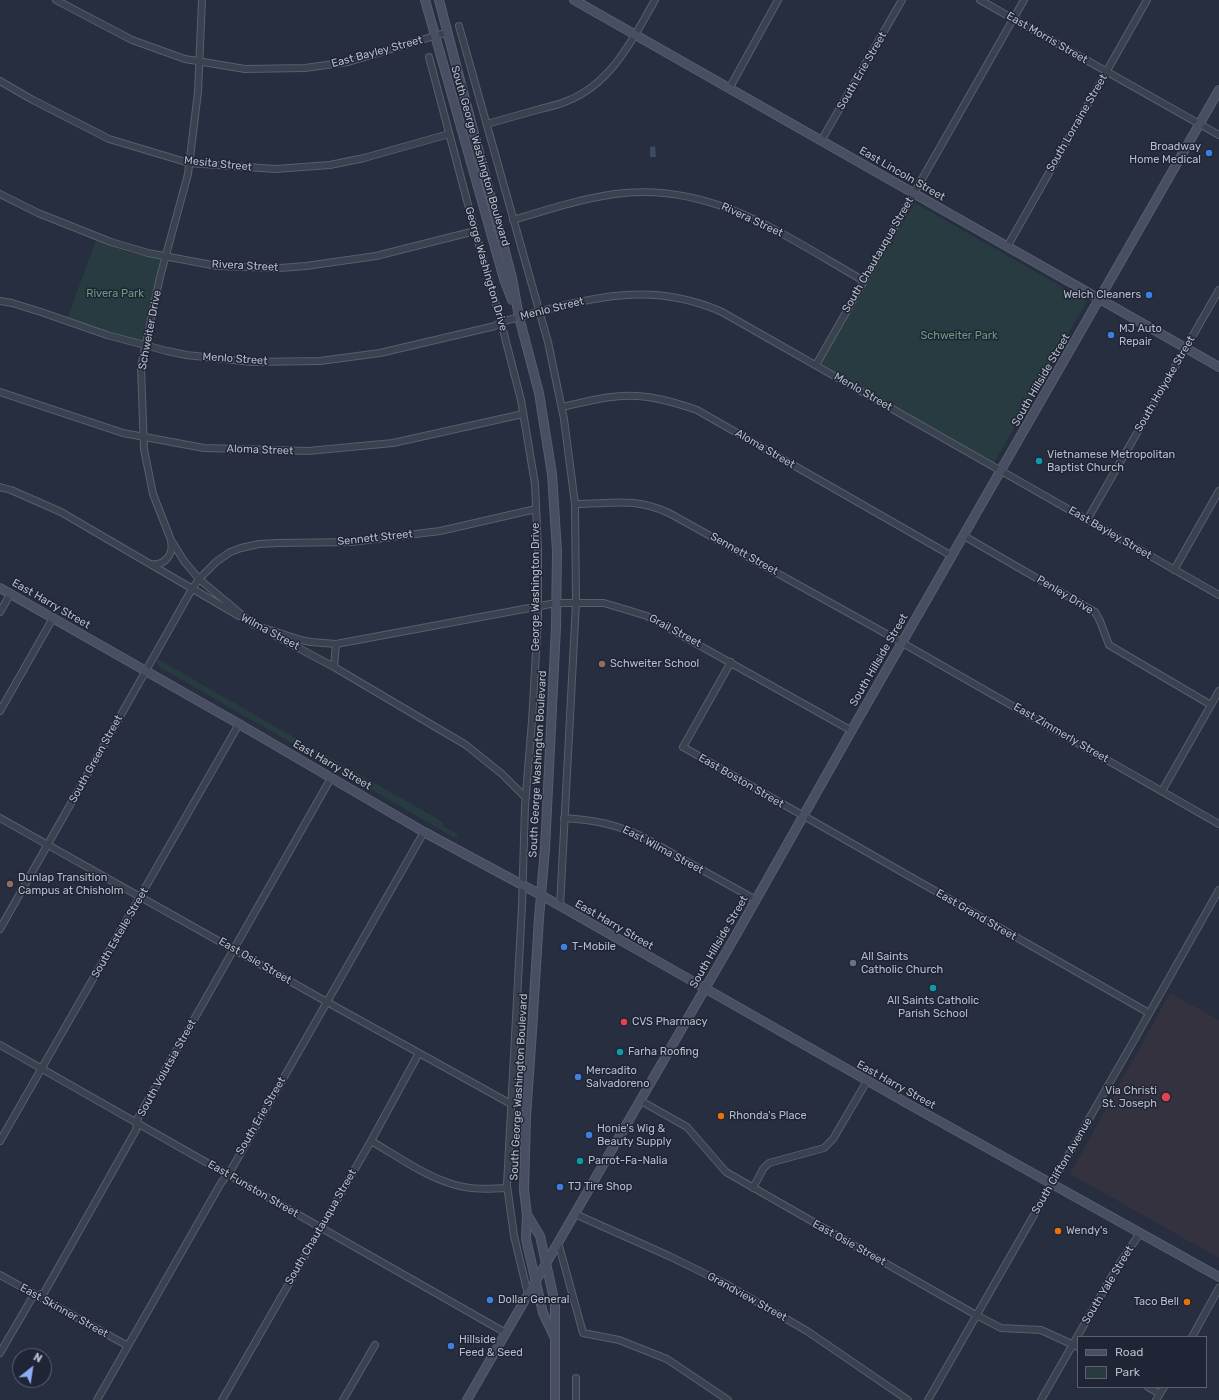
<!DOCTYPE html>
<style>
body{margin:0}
#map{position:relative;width:1219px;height:1400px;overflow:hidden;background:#262e3f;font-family:Rubik,sans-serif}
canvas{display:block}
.legend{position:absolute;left:1077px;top:1336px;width:130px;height:52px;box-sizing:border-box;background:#1f2534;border:1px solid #5b6170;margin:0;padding:5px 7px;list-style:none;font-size:12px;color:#b6bcca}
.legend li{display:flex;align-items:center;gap:8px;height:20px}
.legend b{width:20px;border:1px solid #5b6170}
.north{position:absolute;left:12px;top:1348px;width:40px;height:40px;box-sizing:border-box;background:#1f2534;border:1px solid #5b6170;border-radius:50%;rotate:30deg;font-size:11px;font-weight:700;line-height:16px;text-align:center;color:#b6bcca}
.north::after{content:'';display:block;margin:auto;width:14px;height:18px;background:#8fadf6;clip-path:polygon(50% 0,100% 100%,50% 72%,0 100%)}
</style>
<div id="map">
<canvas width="1219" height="1400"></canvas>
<ul class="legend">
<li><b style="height:5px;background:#484f62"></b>Road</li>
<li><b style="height:11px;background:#283b40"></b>Park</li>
</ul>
<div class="north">N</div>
</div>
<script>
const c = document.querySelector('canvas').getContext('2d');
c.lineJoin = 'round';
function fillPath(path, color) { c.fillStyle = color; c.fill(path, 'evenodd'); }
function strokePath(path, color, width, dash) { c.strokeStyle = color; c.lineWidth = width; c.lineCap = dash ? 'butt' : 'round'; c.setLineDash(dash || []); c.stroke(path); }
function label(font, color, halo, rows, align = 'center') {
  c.font = font + ' Rubik,sans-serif'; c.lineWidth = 3; c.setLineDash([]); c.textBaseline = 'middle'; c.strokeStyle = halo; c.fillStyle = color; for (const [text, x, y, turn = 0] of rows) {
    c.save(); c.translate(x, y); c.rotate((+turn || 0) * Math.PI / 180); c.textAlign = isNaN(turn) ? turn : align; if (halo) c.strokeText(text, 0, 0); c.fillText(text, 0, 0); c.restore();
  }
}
fillPath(new Path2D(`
 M1170,993l49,27v238l-149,-84z`), '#353240');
fillPath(new Path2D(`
 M915,203l172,98 -93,162 -7,-3 -166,-97 60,-105z
 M96,240l34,13 31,6 -19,82 -49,-13 -26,-9z
 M158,659l151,87 -4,4 -3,-1 -141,-81 -5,-5z
 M315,749l128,73 1,5 15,8 -3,2h-3l-134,-78c-4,-3 -5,-5 -4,-10z`), '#283b40');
fillPath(new Path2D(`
 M655,146l1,11h-6v-10z`), '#3c4a68');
const street = new Path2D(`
 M56,0l76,40 53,19 60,10 60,-1 43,-6 100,-30
 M202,0l-4,92 -10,82 -28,103 -19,90 3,82 9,45 18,46 13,21 15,18 55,46 47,15 10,2 25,2 220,-41h48l43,13 205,115
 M980,0l239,135
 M459,26l89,316 16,77 11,85 1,99 -16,303
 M429,57l46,174 26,91 20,78 14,84 3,66v68l-6,103 -7,85 -3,100 -15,279 7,51 14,58
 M0,81l31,18 78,40 80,24 86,6 55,-4 34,-7 85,-24
 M729,89l49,-89
 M487,124c18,-5 35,-10 53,-15 9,-2 18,-4 27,-8 44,-17 66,-62 88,-101
 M821,141l81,-141
 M0,194l38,19 73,29 37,11 69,13 63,2 26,-2 70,-10 99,-25
 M513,220c33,-10 67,-21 102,-26 96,-13 170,42 249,87
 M1007,247l140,-247
 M0,301l12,2 29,9 66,23 60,16 19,4 66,7 68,-1 60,-8 115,-27 6,-4c77,-20 143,-45 221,-10l497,283
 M816,365l208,-365
 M0,392l123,41 81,15 104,3 85,-8 130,-29
 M562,407c24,-5 50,-13 75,-11 21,1 40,7 60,14l255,146
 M0,487l11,3 50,22 178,104
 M575,504c36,0 59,-7 94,9l223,124 327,187
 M1087,520l132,-230
 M964,536l131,76 5,9 9,24 102,60
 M151,564c13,2 23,-9 20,-23
 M1174,570l45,-79
 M0,612l11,-19
 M274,635l60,32 132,78 36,29 24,24
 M731,662l-48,85 466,266
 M334,667l2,-23
 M0,711l53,-93
 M1162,791l57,-100
 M0,818l327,184 184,102
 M564,818c31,2 51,6 79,19l113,63
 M0,929l192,-340 7,-10 17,-17 14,-10 11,-4 18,-4 19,-1 73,-1 89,-11 96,-22
 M0,1045l506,288
 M641,1101l46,26 39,45 250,143 25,13 40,2 37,17
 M0,1141l239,-417
 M371,1141c26,15 52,34 81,43 18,6 37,5 55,4
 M753,1188l10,-19 6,-6 55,-15 9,-9 34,-58
 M575,1214l94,42 57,28 81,47 101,69
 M558,1242l25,91 36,7 48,19 61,41
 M0,1275l128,71
 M1192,1337l27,-49
 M0,1353l32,-55 12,-5 92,-163 2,-12 193,-340
 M1148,1387l12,7
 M97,1400l124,-217 10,-13 193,-338
 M222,1400l149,-259 48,-88
 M343,1400l32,-55
 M576,1400v-22
 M928,1400l201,-351 90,-159
 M1041,1400l75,-131 24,-36
 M1156,1400l8,-13`);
const secondary = new Path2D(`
 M425,0l79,279 8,21
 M439,0l73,278 7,39 20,76 13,81 5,77 -1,76 -11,222 -6,69 -7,113 -6,86 -2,73 3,25 -1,24 17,74 11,23
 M574,0l645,367
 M0,588l239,136 185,108 117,63 371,211 307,171
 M528,1216l12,20 15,68v96
 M467,1400l269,-465 113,-200 370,-645`);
strokePath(street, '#585e6d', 8);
strokePath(secondary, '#585e6d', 10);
strokePath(street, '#3a414f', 6);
strokePath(secondary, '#484f62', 8);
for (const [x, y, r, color] of [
 [1209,153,4,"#3f7fe0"],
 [1149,295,4,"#3f7fe0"],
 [1111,335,4,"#3f7fe0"],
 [1039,461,4,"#0f9aa8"],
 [602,664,4,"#8d6e63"],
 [10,884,4,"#8d6e63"],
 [564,947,4,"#3f7fe0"],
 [853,963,4,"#6b7280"],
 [933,988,4,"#0f9aa8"],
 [624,1022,4,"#e0444e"],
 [620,1052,4,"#0f9aa8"],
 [578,1077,4,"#3f7fe0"],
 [1166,1097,5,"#e0444e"],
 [721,1116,4,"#e8710a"],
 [589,1135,4,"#3f7fe0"],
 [580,1161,4,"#0f9aa8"],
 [560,1187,4,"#3f7fe0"],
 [1058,1231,4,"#e8710a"],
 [490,1300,4,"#3f7fe0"],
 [1187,1302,4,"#e8710a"],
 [451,1346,4,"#3f7fe0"]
]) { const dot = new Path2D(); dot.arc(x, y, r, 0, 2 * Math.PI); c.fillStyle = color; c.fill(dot); strokePath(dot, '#1f2534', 1.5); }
label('11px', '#b6bcca', '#1f2534', [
 ["East Morris Street",1047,38,30],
 ["East Bayley Street",377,52,-15],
 ["South Erie Street",862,71,-60],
 ["South Lorraine Street",1077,123,-60],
 ["South George Washington Boulevard",480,156,74],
 ["Mesita Street",218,164,6],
 ["East Lincoln Street",902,174,30],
 ["Rivera Street",752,220,25],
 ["South Chautauqua Street",878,255,-60],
 ["Rivera Street",245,266,3],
 ["George Washington Drive",486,269,74],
 ["Menlo Street",552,309,-14],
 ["Schweiter Drive",150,330,-79],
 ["Menlo Street",235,359,4],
 ["South Hillside Street",1041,380,-60],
 ["South Holyoke Street",1165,384,-60],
 ["Menlo Street",863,392,30],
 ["Aloma Street",765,449,30],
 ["Aloma Street",260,450,2],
 ["East Bayley Street",1110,533,30],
 ["Sennett Street",375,538,-6],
 ["Sennett Street",744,554,29],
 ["George Washington Drive",536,587,-90],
 ["Penley Drive",1065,595,31],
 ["East Harry Street",51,604,30],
 ["Grail Street",675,631,28],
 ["Wilma Street",270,632,28],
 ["South Hillside Street",879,660,-60],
 ["East Zimmerly Street",1061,733,30],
 ["South Green Street",96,759,-61],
 ["South George Washington Boulevard",538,764,-87],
 ["East Harry Street",332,765,30],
 ["East Boston Street",741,781,30],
 ["East Wilma Street",663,850,28],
 ["East Grand Street",976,915,30],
 ["East Harry Street",614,925,30],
 ["South Estelle Street",120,933,-60],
 ["South Hillside Street",719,942,-60],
 ["East Osie Street",255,961,30],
 ["South Volutsia Street",167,1068,-61],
 ["East Harry Street",896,1085,29],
 ["South George Washington Boulevard",519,1087,-87],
 ["South Erie Street",261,1116,-60],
 ["South Clifton Avenue",1062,1166,-60],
 ["East Funston Street",253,1189,30],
 ["South Chautauqua Street",321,1227,-60],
 ["East Osie Street",849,1243,29],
 ["South Yale Street",1108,1285,-59],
 ["Grandview Street",747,1297,29],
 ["East Skinner Street",64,1311,29]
]);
label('11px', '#b6bcca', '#1f2534', [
 ["Broadway",1201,147,"right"],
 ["Home Medical",1201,160,"right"],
 ["Welch Cleaners",1141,295,"right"],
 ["MJ Auto",1119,329],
 ["Repair",1119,342],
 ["Vietnamese Metropolitan",1047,455],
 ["Baptist Church",1047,468],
 ["Schweiter School",610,664],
 ["Dunlap Transition",18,878],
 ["Campus at Chisholm",18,891],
 ["T-Mobile",572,947],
 ["All Saints",861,957],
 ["Catholic Church",861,970],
 ["All Saints Catholic",933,1001,"center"],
 ["Parish School",933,1014,"center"],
 ["CVS Pharmacy",632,1022],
 ["Farha Roofing",628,1052],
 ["Mercadito",586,1071],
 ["Salvadoreno",586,1084],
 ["Via Christi",1157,1091,"right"],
 ["St. Joseph",1157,1104,"right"],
 ["Rhonda's Place",729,1116],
 ["Honie's Wig &",597,1129],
 ["Beauty Supply",597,1142],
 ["Parrot-Fa-Nalia",588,1161],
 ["TJ Tire Shop",568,1187],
 ["Wendy's",1066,1231],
 ["Dollar General",498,1300],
 ["Taco Bell",1179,1302,"right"],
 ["Hillside",459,1340],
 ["Feed & Seed",459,1353]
], 'left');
label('11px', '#6e9a7c', '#1f2534', [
 ["Rivera Park",115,294],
 ["Schweiter Park",959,336]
]);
</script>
